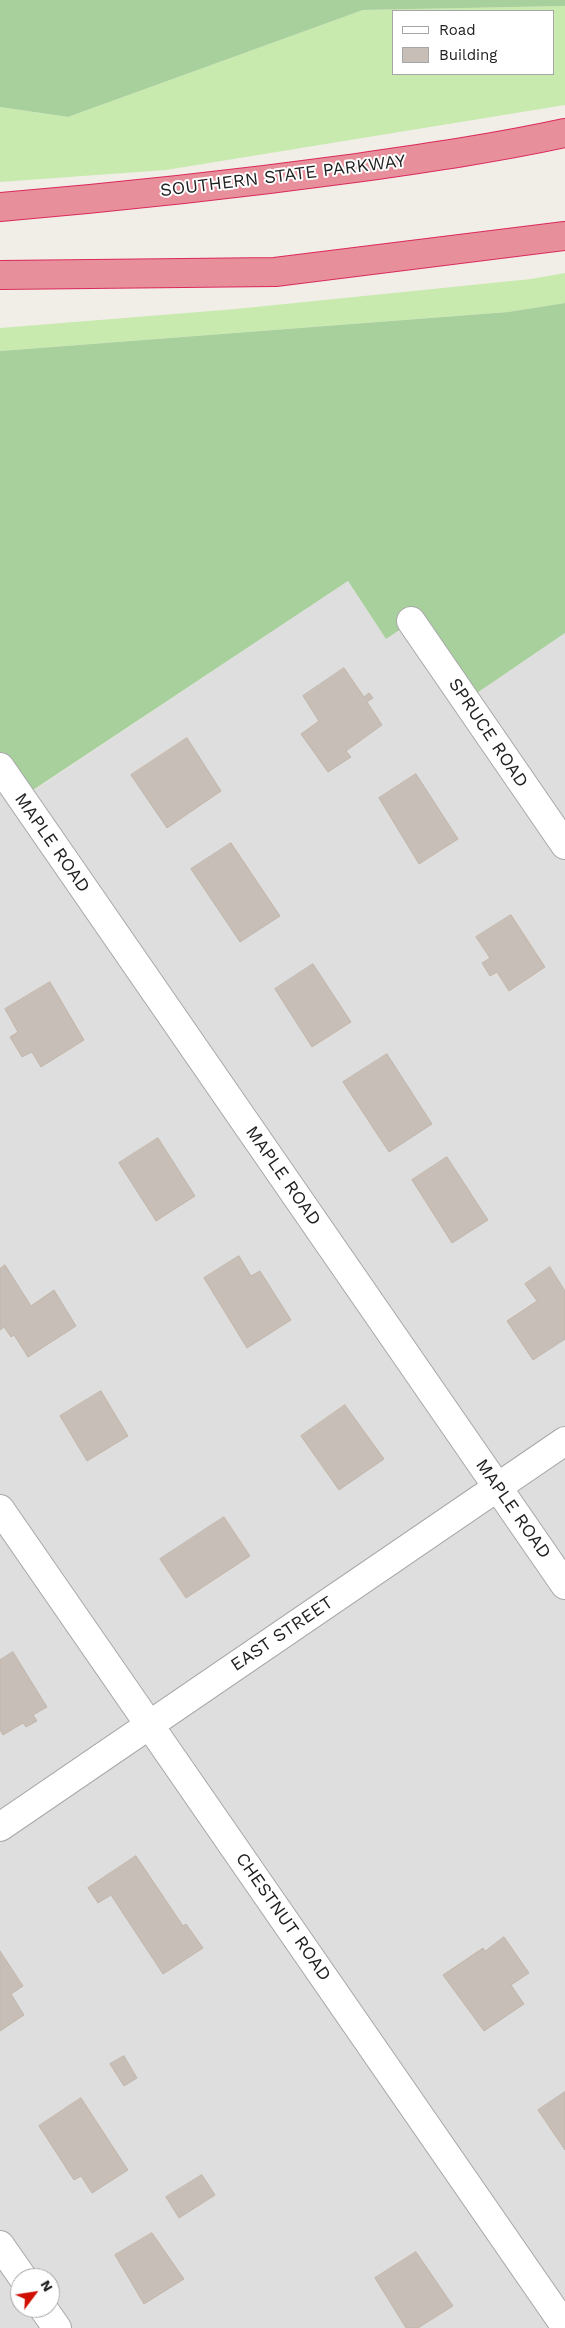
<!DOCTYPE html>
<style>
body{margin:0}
#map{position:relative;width:565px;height:2328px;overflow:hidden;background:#f1eee7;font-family:"Work Sans",sans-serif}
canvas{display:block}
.legend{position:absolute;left:392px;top:10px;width:162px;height:65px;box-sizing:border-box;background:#fff;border:1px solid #a6a6a6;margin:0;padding:6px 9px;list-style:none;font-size:15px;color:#212121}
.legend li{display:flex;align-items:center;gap:10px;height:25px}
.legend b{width:25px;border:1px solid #a6a6a6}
.north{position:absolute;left:10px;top:2268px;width:50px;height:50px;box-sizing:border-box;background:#fff;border:1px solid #a6a6a6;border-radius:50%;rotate:59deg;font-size:14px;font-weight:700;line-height:20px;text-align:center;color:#212121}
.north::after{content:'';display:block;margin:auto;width:18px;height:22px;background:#d00f01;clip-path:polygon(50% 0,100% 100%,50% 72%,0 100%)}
</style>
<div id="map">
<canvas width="565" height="2328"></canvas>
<ul class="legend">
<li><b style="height:6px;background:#fff"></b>Road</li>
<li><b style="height:14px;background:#c6beb7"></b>Building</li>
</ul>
<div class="north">N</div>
</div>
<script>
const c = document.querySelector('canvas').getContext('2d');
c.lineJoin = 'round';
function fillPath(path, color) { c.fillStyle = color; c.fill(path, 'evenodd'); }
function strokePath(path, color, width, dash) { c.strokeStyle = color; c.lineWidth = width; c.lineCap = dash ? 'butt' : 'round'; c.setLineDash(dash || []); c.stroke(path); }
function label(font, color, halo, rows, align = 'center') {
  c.font = font + ' "Work Sans",sans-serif'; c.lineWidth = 4; c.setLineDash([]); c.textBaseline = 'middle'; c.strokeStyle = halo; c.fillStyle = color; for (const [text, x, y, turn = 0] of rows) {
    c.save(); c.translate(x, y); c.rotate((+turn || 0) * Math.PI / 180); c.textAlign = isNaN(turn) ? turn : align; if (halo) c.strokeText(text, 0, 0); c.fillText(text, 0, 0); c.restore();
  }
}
fillPath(new Path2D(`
 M348,581l38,58 30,-21 58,77 91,-62v1695h-565v-1561l22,31zM20,2278h30v30h-30z`), '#dfdede');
fillPath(new Path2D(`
 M565,6v99l-399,65 -166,12v-75l68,10 295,-107zM394,11h160v63h-160z
 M565,273v30l-57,9 -508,39v-23l236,-19 295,-30z`), '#c8eaae');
fillPath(new Path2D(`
 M0,0h565v6l-202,4 -295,107 -68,-10z
 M565,303v330l-91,62 -58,-76 -30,20 -38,-58 -327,217 -21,-31v-416l508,-39z`), '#a8d09d');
const building = new Path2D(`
 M344,668l20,29 5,-4 4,5 -6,4 15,23 -36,26 5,6 -23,15 -27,-38 18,-13 -16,-25z
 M187,738l34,53 -54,37 -36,-53z
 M416,774l42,65 -39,25 -40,-66z
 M231,843l49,73 -40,26 -49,-73z
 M511,915l34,52 -36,24 -12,-19 -7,4 -8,-13 8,-5 -14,-21z
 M313,964l38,58 -39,25 -37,-58z
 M50,982l34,58 -43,27 -9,-15 -10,5 -12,-20 8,-5 -13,-23z
 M387,1054l45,70 -43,28 -46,-70z
 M158,1138l37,58 -39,25 -37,-58z
 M447,1157l41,63 -36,23 -40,-63z
 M239,1256l12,20 9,-5 31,49 -44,28 -43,-70z
 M5,1265l26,41 23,-16 22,36 -48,31 -14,-22 -3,2 -7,-10 -4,3v-61z
 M550,1267l15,24v48l-32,21 -26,-39 30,-20 -12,-17z
 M101,1391l27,45 -41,25 -27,-45z
 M345,1405l39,54 -45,31 -38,-54z
 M224,1517l26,39 -64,42 -26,-39z
 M13,1652l34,55 -14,8 4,6 -11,6 -3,-4 -20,12 -3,-5v-70z
 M136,1856l47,70 3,-2 17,24 -40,26 -52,-79 -13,8 -10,-15z
 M504,1937l25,36 -18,12 13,19 -40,27 -41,-56 40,-27 2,3z
 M0,1951l23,35 -12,8 13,21 -24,16z
 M124,2056l13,22 -13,8 -14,-22z
 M565,2092v58l-27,-40z
 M81,2098l47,72 -36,23 -11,-17 -7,4 -35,-54z
 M202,2175l13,20 -36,23 -13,-21z
 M152,2233l32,46 -40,25 -29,-49z
 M416,2252l37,54 -35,22h-12l-31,-50z`);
fillPath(building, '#c6beb7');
strokePath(building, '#c3b6aa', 1);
const minor = new Path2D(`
 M411,621l154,224
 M0,767l565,818
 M0,1509l565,817
 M0,1827l565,-386
 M0,2245l23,33
 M43,2308l14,20`);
const highway = new Path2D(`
 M0,207c119,-10 238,-23 356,-39 70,-10 140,-20 209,-35
 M0,275l275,-3 290,-36`);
strokePath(minor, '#a8a8a8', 30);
strokePath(highway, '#db295a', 30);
strokePath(minor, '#fff', 28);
strokePath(highway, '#e7909b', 28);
label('18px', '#212121', '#fff', [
 ["SOUTHERN STATE PARKWAY",283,176,-7],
 ["SPRUCE ROAD",488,733,56],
 ["MAPLE ROAD",52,843,55],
 ["MAPLE ROAD",283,1176,55],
 ["MAPLE ROAD",513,1509,55],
 ["EAST STREET",282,1634,-34],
 ["CHESTNUT ROAD",283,1917,55]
]);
</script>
